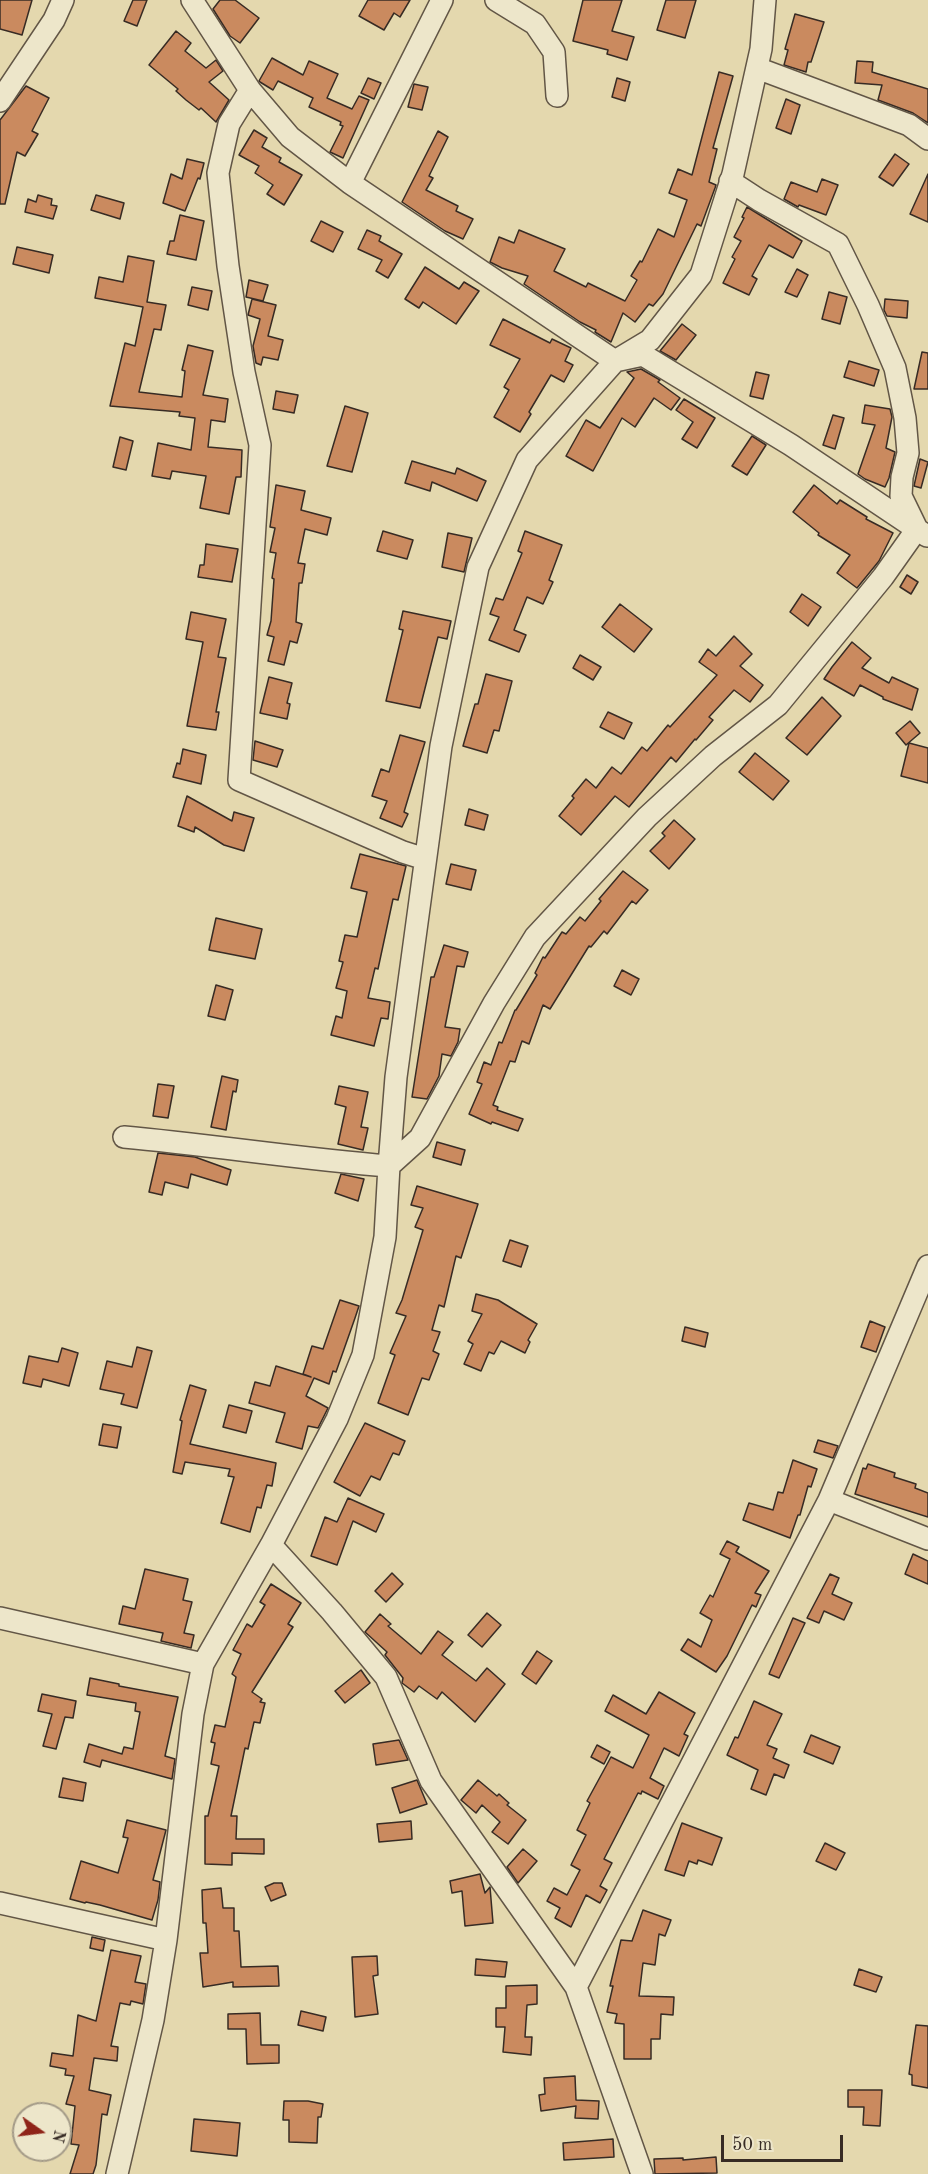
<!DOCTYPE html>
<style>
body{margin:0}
#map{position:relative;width:928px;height:2174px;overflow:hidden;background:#e4d8ae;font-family:"Old Standard TT",serif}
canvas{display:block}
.north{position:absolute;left:12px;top:2102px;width:60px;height:60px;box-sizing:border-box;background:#ede6ca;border:2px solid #a49b88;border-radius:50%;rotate:104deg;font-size:16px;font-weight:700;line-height:24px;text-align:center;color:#372b24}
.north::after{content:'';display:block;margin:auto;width:21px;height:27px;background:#8f2418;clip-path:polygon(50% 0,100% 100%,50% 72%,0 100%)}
.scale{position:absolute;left:721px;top:2135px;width:122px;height:27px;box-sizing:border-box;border:3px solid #372b24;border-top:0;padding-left:8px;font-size:18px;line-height:21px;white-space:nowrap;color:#372b24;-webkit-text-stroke:4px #ede6ca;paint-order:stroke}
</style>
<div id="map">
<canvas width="928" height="2174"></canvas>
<div class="north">N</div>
<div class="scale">50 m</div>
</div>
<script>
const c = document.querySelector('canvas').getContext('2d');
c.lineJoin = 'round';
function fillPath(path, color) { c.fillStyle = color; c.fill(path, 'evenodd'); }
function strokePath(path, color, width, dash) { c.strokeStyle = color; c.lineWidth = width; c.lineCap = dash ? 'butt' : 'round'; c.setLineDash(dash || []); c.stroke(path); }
const building = new Path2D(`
 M0,0h32l-10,35 -22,-6z
 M133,0h14l-10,26 -13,-5z
 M220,0h15l24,18 -19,25 -10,-7 -17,-27z
 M368,0h42l-10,17 -6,-4 -10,17 -25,-14z
 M583,0h39l-10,31 22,6 -7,23 -20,-6 1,-4 -35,-9z
 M666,0h30l-11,38 -28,-8z
 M795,14l29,8 -13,40h-3l-2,10 -22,-7 4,-15 -3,-1z
 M176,31l15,12 -6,8 21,17 10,-8 7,11 -14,11 20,18 -13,22 -15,-14 -2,2 -13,-10 -10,-9 2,-2 -29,-24z
 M272,58l31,17 6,-14 29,13 -11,24 25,11 7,-13 10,4 -26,58 -13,-6 13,-26 -3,-1 1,-3 -32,-15 4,-9 -35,-17 -5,9 -13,-8 -1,-1z
 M857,61l16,1 -1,10 56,17v34l-15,-10 -35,-13 4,-15 -27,-2z
 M719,72l14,4 -20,72 4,1 -8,33 7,3 -1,3 -14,38 -4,-2 -34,70 -10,12 -4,-2 -14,18 -12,-9 -12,29 -16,-10 1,-2 -16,-8 -56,-38 4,-8 -26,-8 -12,-6 9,-25 15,6 5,-13 46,19 -11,22 32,16 2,-4 37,18 12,-21 -6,-4 9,-15 2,1 16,-33 16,8 13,-37 -18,-7 9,-24 14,6z
 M368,78l13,5 -7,16 -13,-6z
 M617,78l13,4 -5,19 -13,-4z
 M414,84l14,3 -6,23 -14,-3z
 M26,86l23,12 -17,33 6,3 -13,22 -8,-4 -12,52h-5v-84z
 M786,99l14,6 -9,29 -15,-6z
 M254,130l13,8 -5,9 19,11 -2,4 23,13 -18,30 -17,-11 6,-9 -18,-12 4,-7 -20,-11z
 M438,131l10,6 -19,39 4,2 -7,12 32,16 -2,5 17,8 -10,20 -18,-8 -43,-29z
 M895,154l14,10 -16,22 -14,-9z
 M187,159l17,4 -4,16 -2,-1 -13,33 -22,-8 8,-29 11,5z
 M928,174v48l-18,-8z
 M822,179l16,6 -12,30 -27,-10 -1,2 -14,-8 7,-17 26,10z
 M38,195l14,4 -1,6 6,1 -4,13 -28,-7 3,-13 8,3z
 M96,195l28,8 -4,16 -29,-9z
 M747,207l55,34 -9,17 -24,-13 -17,31 5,3 -8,16 -26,-12 12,-24 -3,-2 9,-16 -7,-4 10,-19 -2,-1z
 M180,215l24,6 -8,39 -29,-6 3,-13h4z
 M321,221l22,11 -10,20 -22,-11z
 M367,230l14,6 -2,5 23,13 -14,24 -12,-7 6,-11 -24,-11z
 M17,247l36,8 -4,18 -36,-9z
 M128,256l26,5 -7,41 19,3 -5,25 -7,-1 -15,63 43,5 3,-26 -3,-1 6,-25 25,6 -10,44 25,4 -3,23 -14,-2 -3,27 34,3 -1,27h-5l-7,37 -29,-6 6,-32 -34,-5 -2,8 -18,-3 6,-33 33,7 4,-32 -16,-2 1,-4 -70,-6 15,-63 10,3 8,-39 -48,-9 4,-21 24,5z
 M425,267l34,22 5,-7 15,9 -23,33 -33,-22 -4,6 -14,-9z
 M797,269l11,6 -11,22 -12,-5z
 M249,280l19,5 -5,16 -17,-4z
 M192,287l20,4 -4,19 -20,-5z
 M829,292l18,5 -7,27 -18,-5z
 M252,299l24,6 -8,31 15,4 -5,20 -15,-3 -2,8 -5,-2 -3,-17 7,-27 -12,-4z
 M885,299l23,2 -1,17 -20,-2 -3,-6z
 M503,319l47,24 2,-4 19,9 -6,13 8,4 -9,17 -13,-7 -22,37 2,2 -11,18 -26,-15 15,-27 -5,-3 16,-28 -30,-14z
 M682,324l14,11 -20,25 -16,-9z
 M922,352l6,1v36h-14z
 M849,361l30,9 -5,16 -30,-9z
 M641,369l19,11 -2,2 22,16 -9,12 -17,-12 -19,29 -13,-9 -29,53 -27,-15 20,-36 14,8 34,-50 -7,-6z
 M756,372l13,3 -6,24 -13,-3z
 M276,391l22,4 -4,18 -21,-4z
 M684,399l31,19 -18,30 -15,-9 11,-17 -17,-12z
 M865,405l25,4 2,8 -6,31 9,4 -6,26 -4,9 -20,-8 -7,-5 17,-49 -13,-2z
 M345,406l23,7 -16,59 -25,-6z
 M833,415l11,3 -9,31 -12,-4z
 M752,436l14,9 -19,30 -15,-9z
 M120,437l13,4 -7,29 -13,-3z
 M920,459l8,3 -7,26 -7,-2z
 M412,461l43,13 2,-6 29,13 -9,20 -45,-19 -2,9 -25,-8z
 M276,485l29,6 -4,19 30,8 -4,17 -22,-6 -7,34 7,1 -3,19h-3l-3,39 6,2 -5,19 -7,-2 -6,24 -16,-4 6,-24 -7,-2 4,-14 3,-42 -2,-1 4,-25 -6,-1 5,-24 -5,-1z
 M814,485l23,19 3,-4 27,17 -1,2 27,14 -14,28 -22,27 -20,-15 13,-18 -32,-20 1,-2 -26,-21z
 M383,531l30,9 -6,19 -30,-8z
 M525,531l37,14 -13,35 4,2 -10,22 -16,-7 -13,33 12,5 -7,17 -30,-12 10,-23 -9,-3 6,-16 7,2 19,-47 -4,-2z
 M448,533l24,5 -8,34 -22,-5z
 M206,544l32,5 -6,33 -34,-5 2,-12h4z
 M907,575l11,7 -7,12 -11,-7z
 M802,594l19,13 -13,19 -18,-14z
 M620,604l32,25 -18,23 -32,-25z
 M403,611l48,10 -4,18 -9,-2 -18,71 -34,-7 17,-71 -4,-1z
 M191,612l35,7 -8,38 8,1 -10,54h3l-3,18 -29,-4 16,-84 -17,-3z
 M734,636l18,18 -12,12 23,19 -13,17 -16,-12 -25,27 4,3 -17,20 -1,-1 -19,23 -5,-5 -42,50 -14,-11 -34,39 -22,-19 15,-18 -2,-2 14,-17 10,9 16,-21 9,7 21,-27 5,4 21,-26 2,2 47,-52 -18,-13 9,-13 8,7z
 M852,642l19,16 -9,10 27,15 3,-6 26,12 -6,21 -29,-11v-2l-23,-12 -6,11 -30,-17 8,-12z
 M580,655l21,12 -8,13 -20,-12z
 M486,674l26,7 -13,50 -5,-1 -7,23 -24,-7 12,-42h3z
 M269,677l23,6 -5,20 3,1 -3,15 -27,-6z
 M822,697l19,19 -34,39 -21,-17z
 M608,712l24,11 -8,16 -24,-12z
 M910,721l10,12 -14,12 -10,-12z
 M400,735l25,7 -21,70 4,2 -6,13 -22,-9 7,-17 -15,-5 9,-27 8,3z
 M255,741l28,9 -6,17 -24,-7z
 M909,743l19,5v35l-27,-7z
 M183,749l23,6 -5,29 -28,-7 4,-14 3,1z
 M755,753l34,28 -16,19 -34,-28z
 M187,796l45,25 2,-9 20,6 -10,33 -20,-6 -29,-18 -1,5 -16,-6z
 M469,809l19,6 -4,15 -19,-5z
 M674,820l21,19 -26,30 -19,-18 15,-15 -3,-3z
 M360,854l46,12 -8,34 -5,-1 -15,70 -3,-1 -7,30 22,4 -2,17 -7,-1 -7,28 -43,-11 5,-19 6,2 5,-27 -11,-3 7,-26 -4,-1 6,-26 12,2 10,-45 -16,-4z
 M451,864l25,6 -5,20 -25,-6z
 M623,871l25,19 -12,14 -4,-3 -25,33 -3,-3 -13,16 -2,-1 -39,63 -7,-4 -14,39 -7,-3 -7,21 -5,-1 -17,44 5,2 -1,3 26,9 -5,12 -26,-9 -1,2 -22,-10 13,-30 -5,-2 7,-20 7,3 8,-23 3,1 13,-33h1l21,-35 -2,-2 8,-16 2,1 17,-26 4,2 14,-17 5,4 16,-20 -2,-2z
 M216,918l46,11 -7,30 -46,-9z
 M444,945l24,7 -4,15 -7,-1 -12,61 15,2 -2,13 -7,14 -9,-2 -3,22 -12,23 -15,-2 19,-120h3z
 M622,970l17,9 -8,16 -17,-9z
 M216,985l17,5 -8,30 -17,-4z
 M222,1076l16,4 -2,12 -3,-1 -7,39 -15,-3z
 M158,1084l16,2 -6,32 -15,-2z
 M339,1086l29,6 -7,35 7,1 -5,22 -25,-6 8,-37 -11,-3z
 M437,1142l28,8 -4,15 -28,-8z
 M158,1153l37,4 36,13 -4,15 -36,-11 -3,14 -23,-6 -3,13 -13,-3z
 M341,1174l23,5 -6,22 -23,-8z
 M417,1186l61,18 -17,54 -5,-2 -12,51 -5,-2 -7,25 8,2 -7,19 6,3 -10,26 -7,-2 -14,37 -30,-12 17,-48 -5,-2 16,-37 -10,-3 6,-13 21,-70 -8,-3 8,-19 -12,-3z
 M510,1240l18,6 -7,21 -18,-6z
 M476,1294l22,6 39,24 -9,16 2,2 -5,11 -24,-12 -7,13 -5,-2 -8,19 -17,-7 9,-20 -5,-3 14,-27 -10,-3z
 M340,1300l19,6 -4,12 -19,54 -3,-1 -4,13 -15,-6 -8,18 22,12 -10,20 -10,-2 -6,23 -26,-7 9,-29 -36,-10 6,-21 15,4 6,-20 35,11 -8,-3 9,-28 11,3z
 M870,1321l15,6 -9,25 -15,-5z
 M685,1327l23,6 -3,14 -23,-6z
 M137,1347l15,4 -15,57 -16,-4 3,-10 -24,-5 7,-28 25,6z
 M62,1348l16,5 -9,33 -26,-7 -2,8 -18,-4 6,-27 29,6z
 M190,1385l16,5 -16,54 86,19 -4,23 -5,-1 -6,23 -4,-1 -7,25 -29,-9 13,-46 -6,-1 2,-7 -45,-7 -3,12 -9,-2 9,-51 -2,-1z
 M229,1405l23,6 -6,22 -23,-6z
 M365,1423l40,18 -6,14 -6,-2 -13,27 -9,-4 -11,20 -26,-14z
 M103,1424l18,3 -4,21 -18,-3z
 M818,1440l20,6 -5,12 -19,-6z
 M793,1460l24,9 -6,18 -3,-1 -8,29h-2l-8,23 -47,-18 6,-17 24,7 5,-18 5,1z
 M868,1464l27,9 -1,4 22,7 -1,4 13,5v24l-73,-23 8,-26 3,1z
 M348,1498l36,16 -8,18 -23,-11 -16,44 -26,-9 14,-39 12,5z
 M727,1541l12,6 -3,5 33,19 -14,22 6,2 -5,12 -4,-2 -25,51 -11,16 -35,-22 7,-11 13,8 11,-27 -12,-7 10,-18 3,2 17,-38 -10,-5z
 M913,1554l15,7v23l-23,-10z
 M145,1569l43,10 -5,21 9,2 -8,31 10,2 -3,13 -30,-7 2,-8 -44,-9 4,-18 12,3z
 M392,1573l11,11 -17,18 -11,-11z
 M830,1574l9,4 -7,16 20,9 -8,17 -20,-9 -5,12 -12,-5z
 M271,1584l30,19 -13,21 5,3 -41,65 10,7 -2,3 5,1 -5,20 -6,-1 -6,27 -3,-1 -14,68h6l-1,23h28v15l-32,-1v12l-27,-1v-48h3l11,-50 -8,-2 4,-21 -4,-1 4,-17 10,2 11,-50 -4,-3 9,-20 -8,-4 14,-26 5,3 13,-22 -5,-3z
 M487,1613l14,12 -19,22 -14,-12z
 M380,1614l11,10 -3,2 33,28 17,-23 15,11 -11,13 34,26 11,-13 18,16 -30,38 -33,-30 -5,7 -18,-13 -5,6 -12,-9 1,-5 -18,-23 2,-3 -22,-20z
 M793,1618l12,5 -26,55 -10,-4z
 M537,1651l15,10 -16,23 -14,-10z
 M361,1670l9,13 -25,20 -10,-12z
 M90,1678l29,6v2l59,11 -13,59 10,3 -3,20 -70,-19 -2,7 -16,-5 5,-18 33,10 2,-7 9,2 7,-37 -5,-1 1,-8 -49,-8z
 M659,1692l36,21 -11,21 4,2 -9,20 -15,-8 -14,30 14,8 -6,13 -16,-8 -1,3 -3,-1 -34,66 8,4 -12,23 7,4 -7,13 -14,-8 -15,32 -16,-9 5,-10 -13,-7 7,-13 13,7 13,-25 -9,-5 15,-30 -9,-5 13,-27 -3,-2 24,-44 22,11 16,-33 -44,-24 8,-16 33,19z
 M42,1694l34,7 -3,17 -8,-1 -9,32 -13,-3 9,-32 -14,-3z
 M754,1701l28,13 -15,31 10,4 -4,9 16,7 -5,13 -10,-4 -8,21 -15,-6 7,-19 -31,-15 8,-18 3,1z
 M811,1735l29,12 -7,17 -29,-12z
 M399,1740l9,20 -32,5 -3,-21z
 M597,1745l13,7 -6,12 -13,-7z
 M63,1778l23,5 -3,18 -24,-4z
 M417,1780l10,24 -27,9 -8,-25z
 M478,1780l19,16 2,-2 10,9 -2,2 19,15 -18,24 -16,-12 8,-10 -18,-17 -6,8 -15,-13z
 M127,1820l39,10 -13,50 7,2 -2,18 -6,20 -52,-15 -14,-3 -1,1 -15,-4 11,-38 37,12 10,-35 -5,-1z
 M411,1821l1,18 -33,3 -2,-18z
 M682,1823l40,15 -10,27 -14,-5 -1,4 -8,-3 -5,15 -19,-6z
 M825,1843l20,10 -9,17 -20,-9z
 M523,1849l14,12 -19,22 -11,-16z
 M480,1874l5,19 5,-6 3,36 -28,3 -3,-35 -10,2 -2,-12z
 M274,1883h8l4,12 -15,6 -6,-14z
 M221,1888l2,20h11v23h5l2,36 37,-1 1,20 -46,1v-5l-30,5 -3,-34h8l-2,-30h-3l-1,-33z
 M643,1910l28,10 -6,16 -6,-2 -4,31 -12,-2 -4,33 35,1 -1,18 -12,-1 -1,25h-9v20h-27v-35l-9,-1 2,-9 -10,-2 6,-26h-3l11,-46 11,1z
 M92,1937l13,3 -2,11 -13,-3z
 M111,1950l30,6 -6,26 11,2 -3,20 -12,-3 -1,4 -10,-2 -9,43 7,1 -1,14 -23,-3 -5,32 22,5 -4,20 -5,-1 -6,51 -3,9h-23l9,-29 -8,-1 4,-38 -9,-2 8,-28 -9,-1 1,-6 -16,-3 2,-13 21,3 5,-41 18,6z
 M377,1956l1,19 -5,1 5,38 -23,3 -3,-60z
 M476,1959l31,3 -2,15 -30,-2z
 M859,1969l23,8 -6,15 -22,-7z
 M537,1985v19l-10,1 -2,32h7l-1,18 -28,-3 2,-25h-9v-19h10v-22z
 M301,2011l25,6 -3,14 -25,-6z
 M260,2013l1,32h18v18l-32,1 -1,-35h-18v-15z
 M916,2025l12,1v62l-16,-3v-10l-3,-1z
 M575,2076l1,24 23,1 -1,18 -23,-1 1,-12 -35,5 -2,-16 6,-1 -1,-16z
 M848,2090h34l-2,36 -17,-1 1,-18h-16z
 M284,2101h24l15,3 -2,13h-3l-1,26 -28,-1v-22h-6z
 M194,2119l46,4 -3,33 -46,-5z
 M613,2139l1,18 -50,3 -1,-17z
 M716,2157l1,16 -62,1 -1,-15 29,-1v2z`);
fillPath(building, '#ca8a5f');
strokePath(building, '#372b24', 1.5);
const minor = new Path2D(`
 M192,0l58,90 40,47 60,46 265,178 28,-6 148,90 136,91
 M496,0l39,24 19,28 3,44
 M757,68l152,57 19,14
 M250,90l-21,34 -11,49 10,93 16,106 16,73 -21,335 164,72 22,7
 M0,101l54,-81 9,-20
 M730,181l29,19 79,44 30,61 27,63 10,50 3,35 -6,24 -1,19 16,33
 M350,183l92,-183
 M124,1137c88,8 176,22 265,29l7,-89 45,-331 37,-179 49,-107 88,-99 35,-21 51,-65 32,-101 28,-125 4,-49
 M829,1500l99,39
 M271,1545l61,67 54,65 45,104 145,206 66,187
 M0,1618l203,46
 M0,1903l166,37
 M576,1987l253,-487 99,-234
 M117,2174l36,-154 13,-80 27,-226 10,-50 68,-119 66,-126 26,-64 22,-118 4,-71 31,-28 74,-135 41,-66 112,-120 66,-61 65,-51 105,-128 34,-48`);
strokePath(minor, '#625646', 24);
strokePath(minor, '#ede6ca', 21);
</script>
